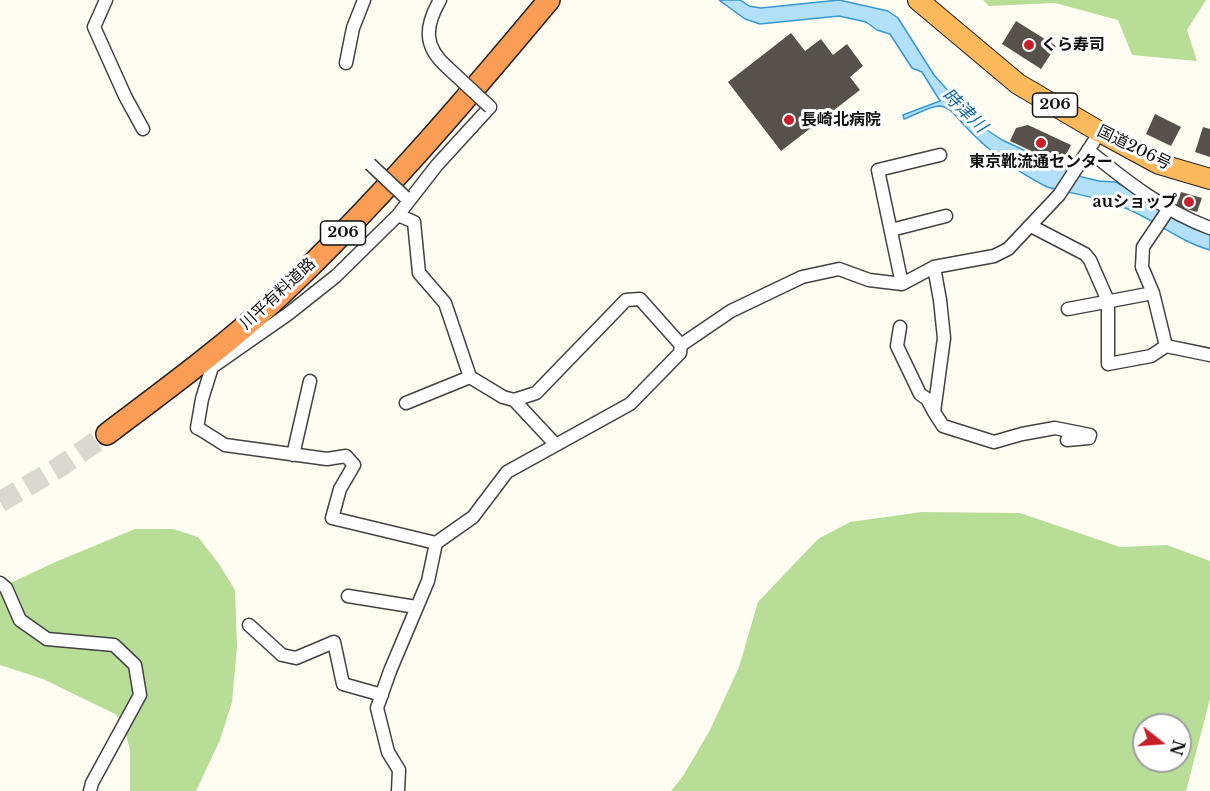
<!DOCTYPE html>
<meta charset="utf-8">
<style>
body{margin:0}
#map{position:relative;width:1210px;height:791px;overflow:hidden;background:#fffcf1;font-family:"Libre Baskerville",serif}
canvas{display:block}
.north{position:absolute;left:1132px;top:713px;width:60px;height:60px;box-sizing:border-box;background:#fff;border:2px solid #9f9f9f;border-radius:50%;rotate:107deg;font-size:16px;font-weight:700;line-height:24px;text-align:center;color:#0f0f0f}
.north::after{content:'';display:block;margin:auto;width:21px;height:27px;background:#c7202b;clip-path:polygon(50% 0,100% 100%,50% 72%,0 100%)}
</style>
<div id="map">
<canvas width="1210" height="791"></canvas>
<div class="north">N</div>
</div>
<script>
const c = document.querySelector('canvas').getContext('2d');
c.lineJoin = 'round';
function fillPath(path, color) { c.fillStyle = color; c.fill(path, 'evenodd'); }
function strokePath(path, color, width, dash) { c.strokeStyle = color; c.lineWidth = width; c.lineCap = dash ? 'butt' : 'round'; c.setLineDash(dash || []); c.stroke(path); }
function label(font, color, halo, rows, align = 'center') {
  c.font = font + ' "Libre Baskerville","Noto Sans JP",serif'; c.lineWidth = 6; c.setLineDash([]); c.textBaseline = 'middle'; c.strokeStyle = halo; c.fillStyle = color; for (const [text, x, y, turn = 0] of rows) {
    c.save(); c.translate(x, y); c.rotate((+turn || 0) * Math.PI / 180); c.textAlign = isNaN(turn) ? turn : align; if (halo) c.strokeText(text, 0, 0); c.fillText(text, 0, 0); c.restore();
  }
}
fillPath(new Path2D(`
 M983,0h223l-19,30 10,31 -65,-6 -14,-35 -63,-17 -66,3z
 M922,512l98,1 100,34 47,-2 43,16v138l-24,92h-515l12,-15 27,-46 29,-63 19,-65 60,-63 32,-17zM1144,725h36v36h-36z
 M135,529h38l25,8 21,27 16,26 2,57 -5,55 -12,38 -24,51h-66v-40l-6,-26 -9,-11 -72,-35 -43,-14v-77l53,-25z`), '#b8dd97');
const water = new Path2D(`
 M719,0h21l9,6 12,2 78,-8 49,11 10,7 36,57 44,49 24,16 80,37 17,4 17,1 72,42 22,9v17c-32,-9 -56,-31 -87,-43 -24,-10 -51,-13 -76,-20 -29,-15 -60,-37 -82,-61 -7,-7 -15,-20 -26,-20 -11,1 -24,9 -35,13l-1,-4 37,-14 -18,-29 -10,-4 -22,-34 -13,-4 -11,-8 -27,-6 -79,8 -15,-5z`);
fillPath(water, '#b3e0f9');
strokePath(water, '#3798d4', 1.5);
fillPath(new Path2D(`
 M1016,21l40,25 -15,23 -39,-25z
 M791,33l14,18 16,-12 12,16 14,-11 16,22 -13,11 10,13 -79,61 -53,-69z
 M1155,114l26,13 -10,19 -25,-12z
 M1028,125l43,20 -10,20 -51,-24 6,-13z
 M1203,127l7,2v28l-15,-5z
 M1181,192l21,6 -5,14 -21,-6z`), '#58504b');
strokePath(new Path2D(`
 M0,502l58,-34 49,-34`), '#dbd8cf', 21, [21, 10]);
const minor = new Path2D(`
 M106,0l-12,27 31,69 18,33
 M440,0c-15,26 -17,46 7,67
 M346,63l7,-35 11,-28
 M1088,150c38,31 76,61 122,78
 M1168,210l-25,37 -1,20 11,26 13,53 44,9
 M398,215l39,-50 53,-58
 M1031,226l54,28 5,6 18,41v63l43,-8 15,-10
 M891,230l55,-14
 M902,284l-24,-114 62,-15
 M1068,309l85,-16
 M900,327l-3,19 23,48 7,5 7,13 10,-74 -4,-38 -6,-33
 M514,400l42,45
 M406,403l64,-26 33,20 11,3 22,-7 90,-93 14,-1 41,46
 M934,412l9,14 51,16 28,-8 33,-6 35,7 -1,3 -22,2
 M197,428l5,-29 10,-32 76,-53 48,-38 62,-61 16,7 5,51 26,30 25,74
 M198,428l27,17 102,14 19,-3 8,9 -14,24 -8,29 104,25
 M293,455l17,-74
 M0,583l6,5 14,32 27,19 67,6 21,20 5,30 -48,88 -2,8
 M348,596l68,11
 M249,625l33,30 14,3 38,-16 9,42 39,11
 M398,791l1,-21 -11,-18 -11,-44 13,-37 38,-90 8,-38 37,-26 34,-45 123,-68 50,-51 1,-8 50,-34 71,-34 37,-8 30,11 33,4 32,-17 60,-11 14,-7 51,-54 41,-63`);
const trunk = new Path2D(`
 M918,0l100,84 82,48 59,32 51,15`);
const motorway = new Path2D(`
 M107,434c58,-44 117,-87 170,-136 98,-92 186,-195 272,-298`);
strokePath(minor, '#424242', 15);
strokePath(trunk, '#202020', 22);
strokePath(motorway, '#202020', 24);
strokePath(minor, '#fff', 12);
strokePath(trunk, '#fcb95b', 20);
strokePath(motorway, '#fb9d54', 21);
const minorBridge = new Path2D(`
 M447,67l43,40
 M370,164l35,33`);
strokePath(minorBridge, '#424242', 15, []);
strokePath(minorBridge, '#fff', 12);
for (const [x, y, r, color] of [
 [1029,45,6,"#c7202b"],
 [789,120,6,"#c7202b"],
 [1041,143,6,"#c7202b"],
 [1189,202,6,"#c7202b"]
]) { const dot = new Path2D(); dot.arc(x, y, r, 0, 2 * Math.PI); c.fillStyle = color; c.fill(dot); strokePath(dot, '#fff', 2); }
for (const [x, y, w] of [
 [1055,105,45],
 [343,233,45]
]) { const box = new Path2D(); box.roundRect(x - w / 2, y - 12, w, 24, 4.5); c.fillStyle = '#fff'; c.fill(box); strokePath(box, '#0f0f0f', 1.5); }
label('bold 15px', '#0f0f0f', null, [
 ["206",1055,105],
 ["206",343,233]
]);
label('bold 16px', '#0f0f0f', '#fff', [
 ["くら寿司",1041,45],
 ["長崎北病院",801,120],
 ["東京靴流通センター",1041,162,"center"],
 ["auショップ",1177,202,"right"]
], 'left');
label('16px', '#0f0f0f', '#fff', [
 ["国道206号",1134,148,26],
 ["川平有料道路",278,294,-43]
]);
label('italic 18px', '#1169a8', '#fff', [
 ["時津川",964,111,44]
]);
</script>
